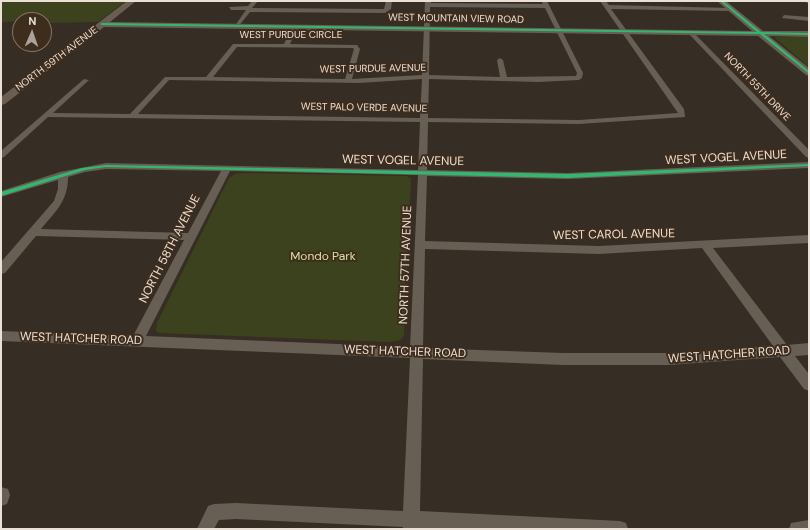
<!DOCTYPE html>
<style>
body{margin:0}
#map{position:relative;width:810px;height:530px;overflow:hidden;background:#362d25;font-family:"DM Sans",sans-serif}
canvas{display:block}
.frame{position:absolute;inset:0;border:2px solid #ebe0d6;pointer-events:none}
.north{position:absolute;left:12px;top:12px;width:40px;height:40px;box-sizing:border-box;background:#3e2d1d;border:1px solid #837567;border-radius:50%;rotate:2deg;font-size:11px;font-weight:700;line-height:16px;text-align:center;color:#ebe0d6}
.north::after{content:'';display:block;margin:auto;width:14px;height:18px;background:#aca198;clip-path:polygon(50% 0,100% 100%,50% 72%,0 100%)}
</style>
<div id="map">
<canvas width="810" height="530"></canvas>
<div class="frame"></div>
<div class="north">N</div>
</div>
<script>
const c = document.querySelector('canvas').getContext('2d');
c.lineJoin = 'round';
function fillPath(path, color) { c.fillStyle = color; c.fill(path, 'evenodd'); }
function label(font, color, halo, rows, align = 'center') {
  c.font = font + ' "DM Sans",sans-serif'; c.lineWidth = 4; c.setLineDash([]); c.textBaseline = 'middle'; c.strokeStyle = halo; c.fillStyle = color; for (const [text, x, y, turn = 0] of rows) {
    c.save(); c.translate(x, y); c.rotate((+turn || 0) * Math.PI / 180); c.textAlign = isNaN(turn) ? turn : align; if (halo) c.strokeText(text, 0, 0); c.fillText(text, 0, 0); c.restore();
  }
}
fillPath(new Path2D(`
 M1,1h125l-28,21 -54,1v-3l-43,2z
 M775,37h34v30l-34,-29z
 M242,173l165,3 4,3 -7,156 -3,5 -12,2 -230,-9 -3,-2 1,-8 72,-145 6,-4z`), '#3d421e');
fillPath(new Path2D(`
 M252,1h6l-6,7 132,1 2,-8h6l-1,8 -6,4 -135,-1 -12,15h-4l12,-17h-15l-2,-3 19,-1z
 M425,1h6v2l112,1 -2,-3h6l36,72 -1,5 -3,2 -41,2 -109,-3 -1,39 151,2 99,-7 -78,-112h6l3,4 123,3 -2,3 -119,-2 73,100 1,8 -106,7 -151,-2 -1,48 141,3 241,-11v6l-241,11 -141,-3 -2,65 174,5 210,-11v8l-96,5 74,97 22,-2v12l-14,1 14,18v17l-5,-2 -24,-32 -111,8h-106l-140,-6 -3,152 200,10 6,2 2,6h-225v-2l-167,-8 -17,1 -5,9h-17l11,-23 6,-2 22,-1 167,8 7,-153 -409,-17v-10l132,5 51,-96 -148,-4 -31,37 -4,1v-12l53,-61 4,-12v-9l-57,17v-6l59,-19 46,-9 312,7 2,-48 -372,-5 -44,40 -3,1v-7l83,-72 5,1 -36,33 77,1 35,-37h41l27,-33h51l8,-17 3,-2 3,2 -8,17 67,1 3,4 -8,30 70,-4zM430,7l115,1 32,65 -1,3 -69,1 -4,-17 -3,-2 -3,2 3,17 -71,-2zM237,47l116,1 1,1 -9,30 -132,-2zM422,79l-2,39 -282,-4 31,-34 190,3zM106,169l115,2 -33,62 -147,-4c15,-18 27,-28 27,-52l17,-5zM230,171l188,4 -8,172 -264,-11zM702,248l71,98 -104,7h-106l-140,-5 2,-99 174,5z
 M804,1h5v3z
 M784,15l25,2v4l-27,-3z
 M689,32h4l116,118v8l-3,-1 -117,-123z
 M1,487l7,2 2,6 -3,9 -6,2z
 M809,520v9h-20l2,-6z`), '#675e54');
fillPath(new Path2D(`
 M127,1h9l-26,21 642,9 -35,-30h9l37,30h46v6l-40,-1 40,32v8l-3,-1 -48,-39 -654,-9 -99,77 -4,1v-8z`), '#6a5e53');
fillPath(new Path2D(`
 M720,1h3l38,31 48,1v2l-45,-1 45,37v3l-49,-40 -658,-9 -2,-1 2,-1 655,9z
 M809,164v2l-241,12 -462,-11 -21,3 -84,26v-4l81,-24 24,-3 462,9z`), '#33b770');
label('10px', '#ebe0d6', '#3e2d1d', [
 ["WEST MOUNTAIN VIEW ROAD",456,19,1],
 ["WEST PURDUE CIRCLE",291,35],
 ["NORTH 59TH AVENUE",57,59,-37],
 ["WEST PURDUE AVENUE",373,69,-1],
 ["NORTH 55TH DRIVE",757,87,46],
 ["WEST PALO VERDE AVENUE",364,108,1]
]);
label('12px', '#ebe0d6', '#3e2d1d', [
 ["WEST VOGEL AVENUE",726,158,-3],
 ["WEST VOGEL AVENUE",403,161,1],
 ["WEST CAROL AVENUE",614,235,-1],
 ["NORTH 58TH AVENUE",170,249,-63],
 ["NORTH 57TH AVENUE",406,265,-88],
 ["WEST HATCHER ROAD",81,339,2],
 ["WEST HATCHER ROAD",405,352,2],
 ["WEST HATCHER ROAD",729,355,-4]
]);
label('12px', '#d5e49e', '#3e2d1d', [
 ["Mondo Park",323,257]
]);
</script>
